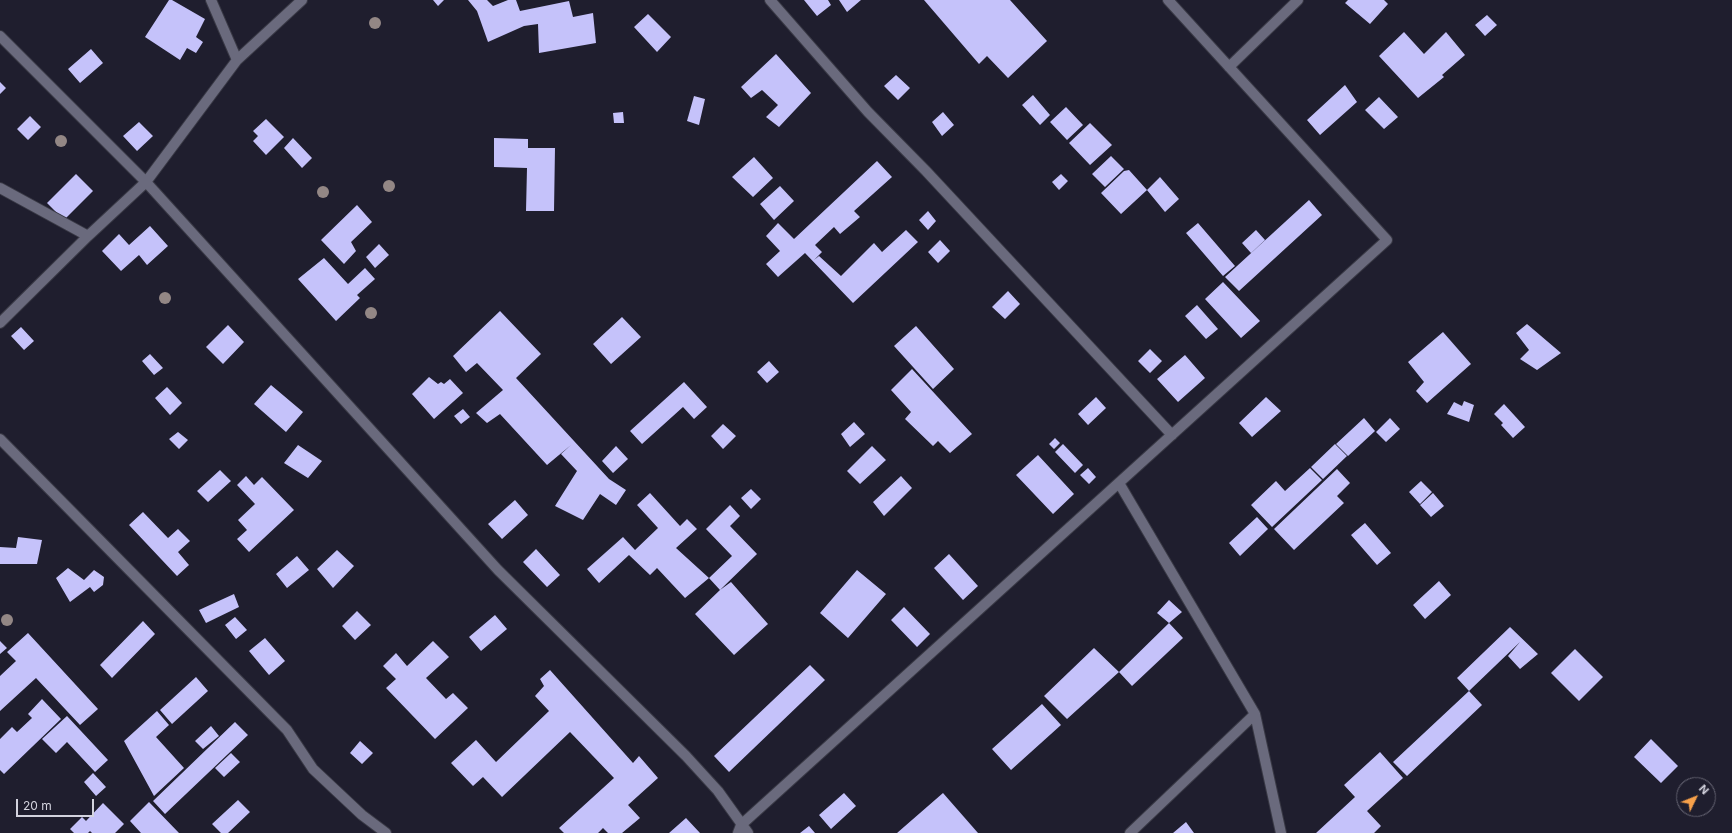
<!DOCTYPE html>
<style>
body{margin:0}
#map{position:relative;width:1732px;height:833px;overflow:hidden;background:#1f1e2e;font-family:Inter,sans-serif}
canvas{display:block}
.north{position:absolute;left:1676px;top:777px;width:40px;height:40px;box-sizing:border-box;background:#1f1e2e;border:1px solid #676674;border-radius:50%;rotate:47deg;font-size:11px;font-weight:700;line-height:16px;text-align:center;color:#d3d3de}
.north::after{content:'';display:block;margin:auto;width:14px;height:18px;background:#f8a14a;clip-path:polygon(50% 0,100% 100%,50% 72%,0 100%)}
.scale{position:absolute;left:16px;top:799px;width:78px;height:18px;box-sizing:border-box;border:2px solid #d3d3de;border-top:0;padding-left:5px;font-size:12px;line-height:14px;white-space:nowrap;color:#d3d3de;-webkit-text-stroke:3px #1f1e2e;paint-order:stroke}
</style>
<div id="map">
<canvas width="1732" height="833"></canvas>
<div class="north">N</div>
<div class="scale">20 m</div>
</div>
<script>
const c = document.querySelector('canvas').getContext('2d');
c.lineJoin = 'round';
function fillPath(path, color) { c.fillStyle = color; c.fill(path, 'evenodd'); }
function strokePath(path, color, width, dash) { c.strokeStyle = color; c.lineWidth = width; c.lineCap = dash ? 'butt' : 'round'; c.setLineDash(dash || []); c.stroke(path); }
fillPath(new Path2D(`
 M169,0h3l33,19 -9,18 7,5 -7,11 -9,-5 -7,12 -35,-23z
 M433,0h11l-6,6z
 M468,0h19l6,6 15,-6h8l4,11 49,-10 4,16 20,-4 3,30 -57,10 -1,-29 -14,2 -36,16 -11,-31z
 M804,0h24l3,5 -14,11z
 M839,0h22l-14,12z
 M924,0h86l37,41 -39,37 -21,-22 -8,8z
 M1348,0h36l4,4 -18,20 -25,-21z
 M648,14l23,23 -14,15 -23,-25z
 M1487,15l10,10 -12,11 -10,-11z
 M1404,32l20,22 22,-22 19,23 -23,20 2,2 -26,21 -39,-42z
 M91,49l12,14 -23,20 -12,-14z
 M776,54l35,39 -32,34 -13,-10 12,-12 -16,-15 -11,8 -10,-11z
 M896,75l14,13 -12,12 -14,-14z
 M0,82l6,6 -6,6z
 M1345,85l12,17 -37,33 -13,-15z
 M1033,95l17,20 -10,10 -18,-20z
 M694,96l11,3 -6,26 -12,-4z
 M1379,97l19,20 -14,12 -19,-19z
 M1066,107l17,18 -16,15 -17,-18z
 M623,112l1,11h-10l-1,-10z
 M943,112l11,13 -12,11 -10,-14z
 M30,116l11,11 -13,13 -11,-11z
 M266,119l18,18 -18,18 -13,-14 5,-5 -5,-5z
 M139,122l14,14 -16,15 -14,-15z
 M1090,123l22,22 -22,20 -21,-22z
 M293,138l19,20 -10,10 -18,-20z
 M494,138l34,1v9h27l-1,63h-28l1,-43 -33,-1z
 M1111,156l13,13 -19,18 -13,-13z
 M754,157l19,21 -20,19 -21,-20z
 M877,161l15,16 -38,34 6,6 -20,17 -6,-7 -19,18 7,7 -8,8 5,-4 22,20 33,-33 8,9 24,-22 12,12 -65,61 -48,-50 -27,24 -12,-13 14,-13 -14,-15 12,-13 16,16z
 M1129,170l18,20 -26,24 -20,-21 23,-22z
 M76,174l17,17 -29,29 -17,-17z
 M1061,174l7,7 -9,9 -7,-8z
 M1160,177l19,22 -14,13 -18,-22z
 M780,186l14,15 -20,19 -14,-16z
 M1309,200l13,15 -83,76 -14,-14z
 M357,205l15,17 -21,20 5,9 -12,13 -23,-24z
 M928,211l8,10 -8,9 -9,-10z
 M1198,223l37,43 -12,10 -37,-43z
 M150,226l18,20 -21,19 -8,-10 -18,16 -19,-20 17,-17 10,11z
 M1256,230l9,10 -14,13 -9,-10z
 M940,240l10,11 -12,12 -10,-11z
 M379,244l10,11 -14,13 -9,-11z
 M324,258l24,26 17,-16 10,11 -18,16 3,3 -24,23 -38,-42z
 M1223,282l37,39 -19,17 -36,-39z
 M1008,291l12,13 -15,15 -13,-12z
 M1197,305l21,24 -12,10 -21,-23z
 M500,311l41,43 -25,24 93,101 17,11 -10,15 -16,-11 -17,26 -28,-14 22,-35 -16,-17 10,-9 -24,20 -47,-51 -13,9 -11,-10 27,-23 -26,-27 -11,9 -13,-16z
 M622,317l19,20 -30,27 -18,-20z
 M1527,324l34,29 -24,17 -17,-11 9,-9 -13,-17z
 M228,325l16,17 -21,22 -17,-17z
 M916,326l38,43 -21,20 -39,-43z
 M21,327l13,14 -10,9 -13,-14z
 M1443,332l28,32 -44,39 -11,-12 8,-9 -16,-20z
 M1150,349l12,12 -12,12 -12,-12z
 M150,354l13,14 -9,7 -12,-14z
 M1185,355l20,23 -27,24 -21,-23z
 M769,361l10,11 -12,11 -10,-11z
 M912,369l60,65 -22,19 -12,-12 -5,5 -28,-27 6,-7 -20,-22z
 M429,377l9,7 3,-2 3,2 6,-5 13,14 -29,26 -22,-25z
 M684,382l23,25 -13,12 -11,-12 -41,37 -12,-13z
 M271,385l32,27 -17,20 -32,-28z
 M167,387l15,16 -12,12 -15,-17z
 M1096,397l10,11 -18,17 -10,-11z
 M1266,397l15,14 -29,26 -13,-14z
 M1464,401l10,4 -5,17 -22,-8 7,-12 8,4z
 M1504,404l21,23 -12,11 -12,-13 2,-2 -9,-9z
 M463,409l7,8 -9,7 -7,-8z
 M1364,418l11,13 -27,25 -12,-12z
 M1390,418l10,11 -14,13 -10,-10z
 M854,422l11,12 -15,13 -9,-13z
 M723,424l13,12 -13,13 -12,-13z
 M178,432l10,8 -9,9 -10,-10z
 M1055,438l5,5 -6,6 -5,-5z
 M1063,444l20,21 -8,8 -20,-21z
 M1335,444l12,12 -24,23 -12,-12z
 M298,445l24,16 -14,17 -24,-15z
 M616,446l12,13 -15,14 -11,-12z
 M872,446l14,14 -26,24 -13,-13z
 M1038,455l36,39 -21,20 -37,-39z
 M1088,468l8,9 -7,7 -9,-9z
 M1310,468l12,12 -50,47 -21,-22 25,-24 9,10z
 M1337,469l13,14 -13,13 7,7 -50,47 -20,-21z
 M220,470l11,11 -23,21 -11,-11z
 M246,476l8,9 8,-8 32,33 -45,42 -12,-13 10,-9 -9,-10 17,-16 -18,-19z
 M901,476l11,12 -28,28 -11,-14z
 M1421,481l11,11 -12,12 -11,-12z
 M751,489l10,10 -10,10 -10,-11z
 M650,493l30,33 7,-7 10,10 -21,19 33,30 -24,20 -28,-30 -7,7 -21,-20 -30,28 -12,-14 36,-32 12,13 23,-22 -21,-23z
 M1433,493l11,13 -13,11 -11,-12z
 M515,500l13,15 -26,24 -14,-15z
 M730,505l10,11 -10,10 27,28 -37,36 -11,-12 23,-22 -26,-27z
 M143,512l25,26 10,-9 12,12 -12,11 11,13 -12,11 -48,-51z
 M1257,517l11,12 -28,27 -11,-13z
 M1365,523l26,30 -14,12 -26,-30z
 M18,537l24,3 -5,24h-37v-17l16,1z
 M536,549l24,26 -13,12 -24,-25z
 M337,550l17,16 -21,22 -16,-19z
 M949,554l29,32 -15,14 -29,-32z
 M297,556l12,14 -22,18 -11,-14z
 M68,568l16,12 10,-10 10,7 -1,8 -9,7 -4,-5 -20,15 -14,-24z
 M857,570l29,24 -38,44 -28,-25z
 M1439,581l12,14 -26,24 -12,-14z
 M731,582l37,42 -34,31 -39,-41 25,-24z
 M234,594l5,13 -33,16 -7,-13z
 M1169,600l13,12 -13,11 -12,-10z
 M904,607l26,27 -13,13 -26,-27z
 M357,611l14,14 -16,15 -13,-14z
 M495,615l12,14 -26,22 -12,-14z
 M235,617l12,13 -11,9 -11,-14z
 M143,621l12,13 -43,44 -12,-13z
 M1169,623l14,15 -51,48 -13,-14z
 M1510,627l28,27 -18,15 -12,-13 12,-14 -51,49 -12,-13z
 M28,633l70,76 -18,16 -44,-47 -36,33v-35l16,-15 -9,-9z
 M265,638l20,23 -16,14 -20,-24z
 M0,641l7,7 -7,6z
 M433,641l16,16 -23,21 20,21 7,-6 15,15 -33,31 -49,-51 10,-9 -13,-13 13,-13 11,13z
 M1094,648l25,24 -52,47 -23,-23z
 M1575,649l28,28 -24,24 -28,-28z
 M810,665l15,15 -96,92 -15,-16z
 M550,670l83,93 6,-7 19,22 -30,27 12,13 -18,15h-14l-5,-5 -5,5h-34l-5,-5 55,-50 -44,-46 -68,65 -19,-20 -10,9 -22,-23 25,-23 20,22 53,-51 -14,-15 9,-10 -4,-7z
 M196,677l12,14 -36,33 -12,-14z
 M1469,691l13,14 -75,71 -14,-14z
 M42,699l19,20 -57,55 -4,-4v-31l12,-12 5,5 15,-14 -4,-4z
 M1042,704l19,21 -50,45 -19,-21z
 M157,711l12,14 -13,12 28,31 -30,28 -30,-55z
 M67,716l41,44 -13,12 -28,-30 -11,11 -14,-14z
 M235,722l13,13 -83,79 -12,-13z
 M211,726l8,10 -16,13 -8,-8z
 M1651,739l27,27 -17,17 -27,-26z
 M360,741l13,12 -11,11 -12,-11z
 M1380,752l23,26 -36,33 14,15 -7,7h-58l39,-36 -11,-12z
 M231,753l9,9 -16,15 -9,-9z
 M93,773l13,14 -10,9 -12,-14z
 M844,793l12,13 -25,23 -12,-14z
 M943,793l35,40h-81z
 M238,800l12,12 -22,21h-7l-9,-9z
 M149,802l30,31h-38l-11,-12z
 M103,803l21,21 -9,9h-23l-2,-2 -2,2h-14l-4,-4 12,-12 4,4z
 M686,818l14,15h-31z
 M1186,822l8,11h-21z
 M809,826l6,7h-15z`), '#c5c2fa');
const minor = new Path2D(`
 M211,0l26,60
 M770,0l98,112 58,59 246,264
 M0,36l146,146 352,388 188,186 32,35 30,42
 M1229,67l69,-67
 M0,188l88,48
 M0,323l88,-87 58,-54 91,-122 65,-60
 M0,439l287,291 26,39 49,46 24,18
 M1119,483l136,231 -125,119
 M1255,714l26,119
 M738,833l3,-8 646,-585 -219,-240`);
strokePath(minor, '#393945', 12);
strokePath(minor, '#6a6a7d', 10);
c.fillStyle = '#938785';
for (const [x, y] of [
 [375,23],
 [61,141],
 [389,186],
 [323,192],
 [165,298],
 [371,313],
 [7,620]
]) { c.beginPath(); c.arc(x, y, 6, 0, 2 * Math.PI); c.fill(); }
</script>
